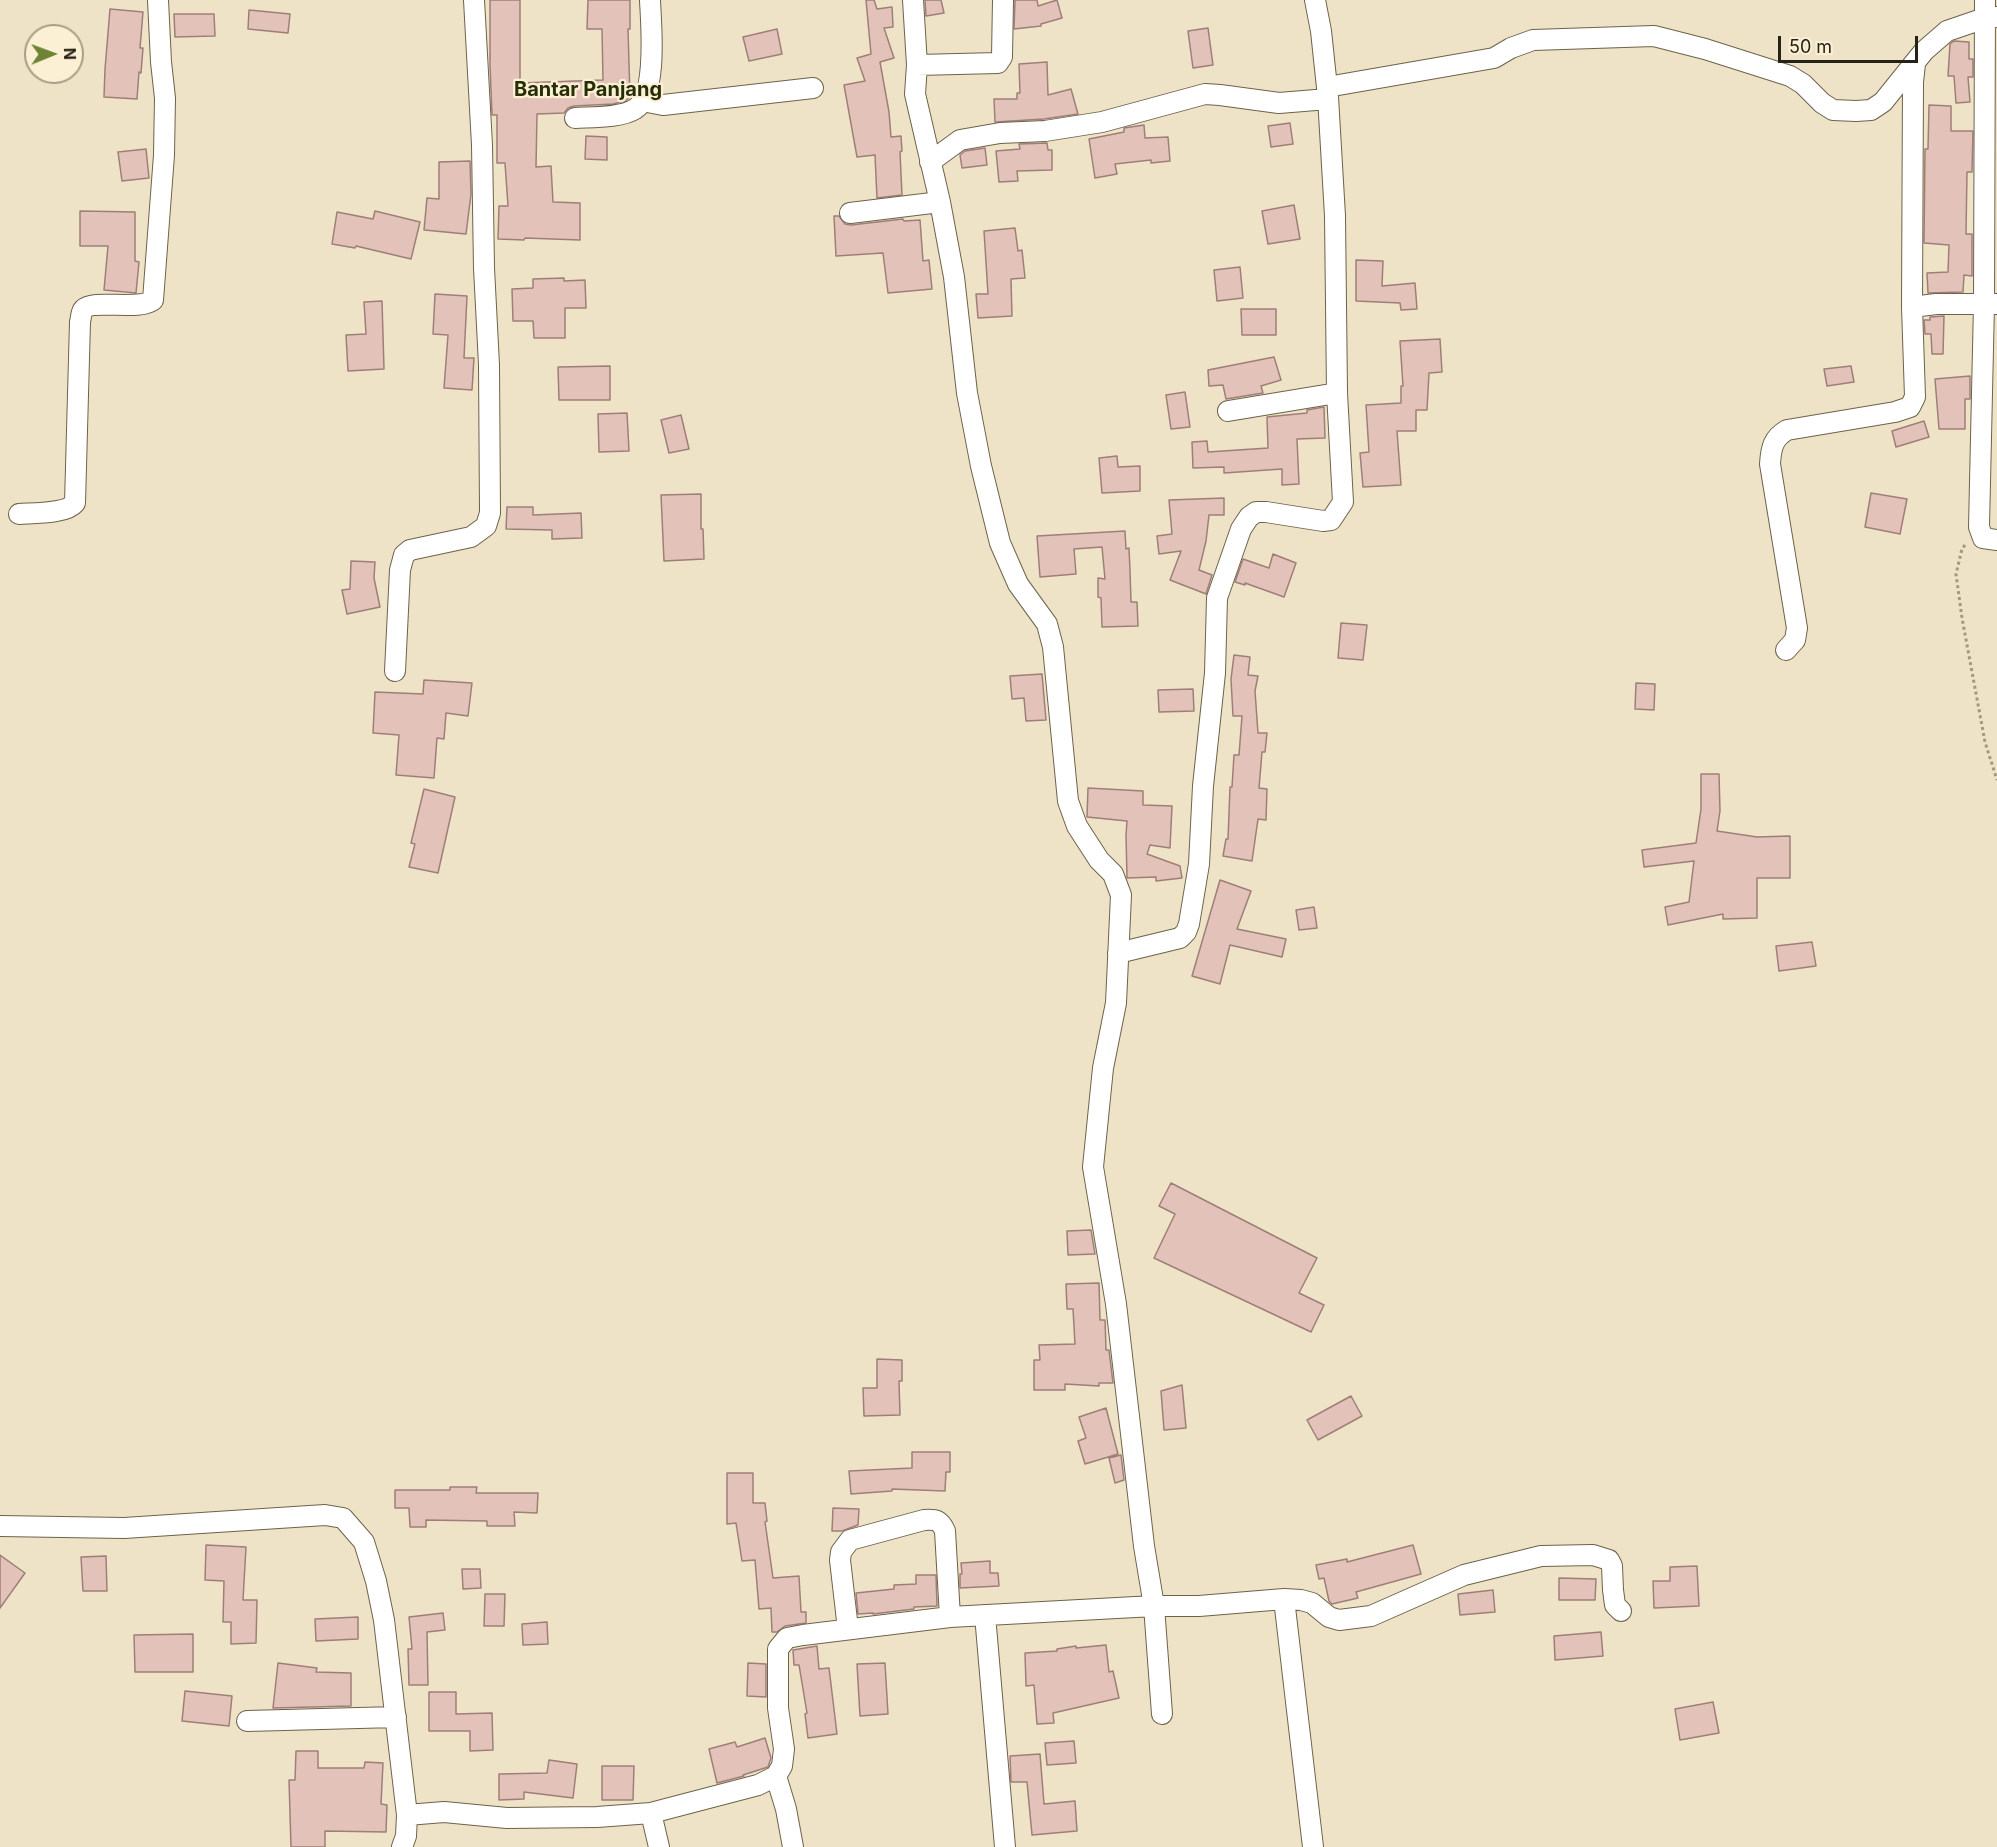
<!DOCTYPE html>
<style>
body{margin:0}
#map{position:relative;width:1997px;height:1847px;overflow:hidden;background:#efe3c7;font-family:Inter,sans-serif}
canvas{display:block}
.north{position:absolute;left:24px;top:24px;width:60px;height:60px;box-sizing:border-box;background:#fcf0d4;border:2px solid #a69e88;border-radius:50%;rotate:89deg;font-size:16px;font-weight:700;line-height:24px;text-align:center;color:#262217}
.north::after{content:'';display:block;margin:auto;width:21px;height:27px;background:#6e8334;clip-path:polygon(50% 0,100% 100%,50% 72%,0 100%)}
.scale{position:absolute;left:1778px;top:36px;width:140px;height:27px;box-sizing:border-box;border:3px solid #262217;border-top:0;padding-left:8px;font-size:18px;line-height:21px;white-space:nowrap;color:#262217;-webkit-text-stroke:4px #fcf0d4;paint-order:stroke}
</style>
<div id="map">
<canvas width="1997" height="1847"></canvas>
<div class="north">N</div>
<div class="scale">50 m</div>
</div>
<script>
const c = document.querySelector('canvas').getContext('2d');
c.lineJoin = 'round';
function fillPath(path, color) { c.fillStyle = color; c.fill(path, 'evenodd'); }
function strokePath(path, color, width, dash) { c.strokeStyle = color; c.lineWidth = width; c.lineCap = dash ? 'butt' : 'round'; c.setLineDash(dash || []); c.stroke(path); }
function label(font, color, halo, rows, align = 'center') {
  c.font = font + ' Inter,sans-serif'; c.lineWidth = 4.5; c.setLineDash([]); c.textBaseline = 'middle'; c.strokeStyle = halo; c.fillStyle = color; for (const [text, x, y, turn = 0] of rows) {
    c.save(); c.translate(x, y); c.rotate((+turn || 0) * Math.PI / 180); c.textAlign = isNaN(turn) ? turn : align; if (halo) c.strokeText(text, 0, 0); c.fillText(text, 0, 0); c.restore();
  }
}
const building = new Path2D(`
 M490,0h30v83l83,-3 -1,-51h-15l1,-29h42v29h-2l2,68 -5,4 -12,3 -39,2 -6,2 -4,5 -27,1 -1,53 15,-1 2,36 27,1v37l-55,-2 -1,2 -26,-1 1,-33h9l-3,-43h-8v-48h-5l-2,-50z
 M866,0h8l3,9 15,-2 1,20 -9,1 10,30 -14,4 9,50 2,25 10,-1 1,15 -2,1 2,43 -25,3 -2,-43 -18,2 -13,-72 21,-4 -8,-23 14,-4z
 M925,0h16l3,13 -18,3z
 M1015,0h22l1,6 19,-6 5,18 -21,6v2l-27,3z
 M110,9l33,3 -3,36h3l-2,25 -2,-1 -2,27 -33,-2 1,-28z
 M249,10l41,4 -2,19 -40,-4z
 M174,14h40l1,22 -40,1z
 M1208,28l5,37 -20,3 -5,-37z
 M777,29l5,25 -33,7 -6,-24z
 M1954,41l15,1v17h4v18h-5l2,25 -14,1 -2,-27h-6l2,-32z
 M1047,62l1,33 23,-6 7,25 -34,5 -49,3 -1,-23h23v-6h3l-1,-29z
 M1929,105l22,1v25h22l-1,41h-5l-1,62h6v42l-8,-1 -1,17 -35,1 -1,-20 21,-1 1,-27 -25,-2 1,-94h3z
 M1290,123l3,21 -22,3 -3,-21z
 M1144,125l1,13 23,-1 2,24 -19,2v-3l-36,4 2,10 -22,4 -6,-39 35,-7v-4z
 M586,136l21,1v23l-22,-1z
 M1047,143l1,7h4v20l-35,1 1,10 -19,1 -3,-31 24,-2 -1,-5z
 M985,148l2,17 -25,3 -2,-13 5,-4z
 M146,149l3,29 -27,3 -4,-29z
 M470,161l1,33 -5,40 -42,-4 3,-32 12,1v-37z
 M1294,205l6,34 -32,5 -6,-33z
 M80,211l55,1v49l4,1 -3,31 -32,-3 4,-44h-28z
 M375,211l45,11 -9,37 -55,-13 -1,2 -23,-4 5,-32 36,7z
 M834,216h5l6,8 6,1 52,-6 1,2 16,-1 3,41 6,-1 3,29 -44,4 -5,-40 -47,3z
 M1015,228l3,23 4,-1 3,28 -14,1 1,37 -34,2 -2,-24h12l-4,-63z
 M1356,260l27,1 -1,25 33,-3 2,26 -16,1 -1,-7 -44,-2z
 M1240,267l3,31 -26,3 -3,-31z
 M564,278v3l21,-1 1,28h-21v30h-31l-1,-17h-20l-1,-32 21,-1v-9z
 M435,294l32,2 -3,62h10l-2,32 -28,-2 4,-53 -15,-1z
 M382,301l2,68 -36,2 -2,-36 20,-1 -2,-32z
 M1241,309h35v26h-34z
 M1944,316l-1,38h-11l-1,-20h-6l-1,-14h6v-3z
 M1440,339l2,33 -13,1 -2,37h-11v21h-19l4,54 -38,2 -3,-34 9,-1 -3,-47 35,-2v-17h2l-3,-45z
 M1274,357l7,23 -20,6 2,7 -37,6 -3,-14 -14,1 -1,-16z
 M610,366v34h-51l-1,-33z
 M1851,366l3,16 -27,4 -3,-17z
 M1970,376v23h-5v30h-26l-4,-50z
 M1185,392l5,35 -19,2 -5,-34z
 M1324,407l1,31 -28,1 2,45 -17,1v-16l-58,4v-6l-31,1 -1,-26 15,-1 1,11 60,-4 -1,-31 40,-4v-3z
 M627,413l2,38 -30,1 -1,-38z
 M681,415l8,34 -20,4 -8,-33z
 M1924,421l5,16 -33,10 -4,-16z
 M1117,456l1,11 22,-1v25l-38,2 -3,-35z
 M1871,493l36,6 -7,35 -35,-7z
 M701,494v35h2l1,30 -40,2 -3,-66z
 M1224,498v17h-15l-3,26 -7,29 13,5 -6,19 -36,-14 11,-29 -22,3 -2,-18 15,-2 -3,-34z
 M507,507h26v8l48,-2 1,25 -30,1v-9l-46,-1z
 M1125,531l1,18 3,-1 1,22 1,32h6l1,24 -36,1 -1,-29 -3,-1v-19l7,1 -3,-32 -28,2 2,25 -36,3 -3,-41z
 M1273,554l23,9 -12,34 -39,-14v2l-10,-3 8,-23 26,9z
 M351,561l24,1 -1,16 6,29 -33,7 -5,-24 8,-1z
 M1341,623l26,2 -4,35 -25,-2z
 M1234,655l16,2 -2,18 10,1 -3,15 3,42h9l-2,19h-3l-3,36 8,1 -1,31 -8,-1 -6,42 -29,-5 3,-17h2l2,-52h2l2,-32h5l3,-39h-9l-2,-37z
 M1042,674l4,46 -20,1 -2,-23 -12,1 -2,-23z
 M424,680l48,3 -4,33 -22,-3 -2,26 -7,-1 -3,40 -38,-3 3,-40 -26,-2 2,-41 48,2z
 M1636,683l19,1 -1,26 -19,-1z
 M1193,689l1,22 -35,1 -1,-22z
 M1701,774h18l1,37 -3,20 40,6 33,-1v42h-33v40l-34,1v-5l-55,11 -3,-18 24,-5 5,-41 -50,6 -2,-17 54,-7 5,-34z
 M1088,788l55,3v14l29,1 -2,42 -20,-3 -3,9 33,12 2,12 -26,3v-4l-29,1 -1,-43 1,-14 -40,-4z
 M424,789l31,8 -17,76 -29,-6 6,-23 -4,-1z
 M1220,880l31,11 -14,38 49,10 -4,18 -52,-12 -10,39 -28,-8z
 M1314,907l3,21 -18,2 -3,-20z
 M1812,942l4,24 -37,5 -3,-25z
 M1171,1183l146,75 -18,35 25,12 -13,27 -157,-74 21,-44 -16,-8z
 M1091,1230l4,24 -27,1 -1,-24z
 M1099,1283l1,37h5l1,30h3l4,33h-14v3l-34,-2v6h-31v-30h6l-1,-15 36,-1 -2,-35h-6l-1,-25z
 M877,1359l25,1v21h-3l1,34 -36,1 -1,-28h14z
 M1182,1385l4,43 -22,2 -3,-39z
 M1351,1396l11,20 -44,24 -11,-20z
 M1106,1408l12,46 -33,10 -7,-23 8,-3 -7,-21z
 M912,1452h38v20h-4l-1,19 -53,-2v2l-41,3 -2,-23 63,-3z
 M1121,1455l3,25 -9,3 -6,-25z
 M727,1473h26v30h12l2,18 -2,1 8,56 26,-2 2,36h5v11l-21,3 -8,6h-5l-1,-24 -12,1 -4,-49 -13,1 -6,-38 -9,1z
 M450,1487h27l-1,6h62l-1,20 -23,-1 1,14h-28v-5l-61,-1v7h-16l-1,-19h-14v-18h55z
 M833,1508l26,1 -1,16 -16,6h-10z
 M206,1545l40,2 -3,53h14l-1,43 -25,1v-22h-8l1,-41 -19,-1z
 M1413,1545l8,29 -65,18 2,6 -26,6 -3,-3 -5,-23 -5,1 -3,-14 31,-6v3z
 M0,1555l25,18 -25,35z
 M106,1556l1,35h-24l-2,-34z
 M990,1561v12h8l1,13 -39,2v-14h2l-1,-11z
 M1697,1566l2,40 -45,2 -1,-27h17v-14z
 M462,1569h18l1,19 -18,1z
 M916,1575h20l1,31 -23,1v2l-41,5v-1l-15,1 -2,-21 38,-4v-4l22,-1z
 M1559,1578l37,1 -1,21h-36z
 M1493,1590l2,22 -35,3 -2,-21z
 M485,1594h20l-1,32h-20z
 M443,1613l2,17 -18,2 1,53h-19l-1,-36h4l-3,-32z
 M358,1617v22l-42,2 -1,-22z
 M547,1622l1,22 -25,1 -1,-21z
 M1601,1632l2,24 -48,4 -1,-24z
 M193,1634v38h-58l-1,-37z
 M1106,1645l3,27 4,-1 6,27 -66,15 1,10 -17,1 -3,-39 -8,1 -1,-33 32,-2v-2l19,-3v2z
 M817,1646l2,23 10,-1 8,66 -29,4 -3,-24 2,-1 -8,-48h-5l-1,-15z
 M278,1663l39,5 -1,4 35,1v33l-78,2z
 M748,1663l18,1v33l-19,-1z
 M885,1663l3,51 -28,2 -3,-52z
 M185,1691l47,5 -3,30 -47,-5z
 M429,1692h27v22l36,-1 1,37 -23,1v-20h-41z
 M1713,1702l6,31 -39,7 -5,-31z
 M765,1738l6,20 -3,9 -25,8 1,1 -27,7 -8,-34 26,-7 2,5z
 M1074,1741l2,22 -29,2 -2,-22z
 M296,1751h22v17h46l1,-6 18,1 -2,41 6,1 -1,27 -61,-1v16h-34l-2,-67h6z
 M1040,1754l4,50 31,-3 2,30 -45,4 -5,-53h-16l-1,-26z
 M549,1760l28,4 -4,34 -49,-6v7l-25,1v-26l48,-1z
 M602,1766h32l-1,34h-31z`);
fillPath(building, '#e3c2ba');
strokePath(building, '#9e7f78', 1.5);
const minor = new Path2D(`
 M913,0l4,65 -2,29 25,108 14,75 13,116 14,73 19,77 18,41 29,40 6,23 15,154 9,25 22,34 14,14 8,21 -5,108 -13,65 -10,99 23,137 28,242 10,60 8,108
 M1985,0l-1,304 -5,223 4,11 14,2
 M917,65l81,-2 4,-6 1,-57
 M1327,87l167,-29 17,-10 22,-8 121,-4 51,13 85,27 13,8 19,19 11,7 23,1 15,-1 12,-8 41,-51 23,-20 38,-13 12,-1
 M642,101l21,4 150,-17
 M575,118c17,-1 46,0 60,-9 23,-14 16,-85 15,-109
 M930,162l30,-22 40,-7 45,-2 57,-9 103,-28 15,1 59,8 49,-4
 M850,213l90,-11
 M1912,307l24,-3h60
 M1228,411l109,-18
 M19,514c15,-1 47,0 56,-11l5,-181c1,-3 1,-11 4,-13 9,-10 56,2 69,-9l11,-145 1,-57 -4,-36 -3,-62
 M1786,650l9,-10 2,-12 -27,-164c1,-16 3,-26 17,-34l108,-18 15,-5 5,-10 -3,-90 1,-225 2,-18
 M395,671l5,-101 4,-15 6,-5 61,-13 15,-11 4,-13 -1,-148 -5,-97 -2,-123 -8,-145
 M1118,953l62,-15 6,-6 3,-8 10,-60 4,-78 12,-113 2,-75 24,-69 8,-12 7,-5h10l57,9 8,-1 12,-18 -6,-109 -2,-177 -7,-119 -7,-66 -6,-31
 M0,1526l124,2 201,-13 18,3 21,24 12,39 8,39 23,195 -1,21 -4,11
 M1284,1599l29,248
 M985,1615l20,232
 M848,1629l-8,-69 1,-8 9,-12 74,-20c12,-1 16,0 21,11l5,86
 M247,1721l149,-4
 M776,1776l10,33 7,38
 M651,1813l8,34
 M407,1815l37,-3 63,6 90,-1 54,-4 107,-28 18,-9 6,-10 2,-17 -6,-41v-59l9,-11 16,-3 147,-18 204,-11h45l85,-7 17,1 11,3 17,14 10,3 32,-4 93,-41 77,-19 52,-1 16,5 3,6 1,24 2,15 6,6`);
strokePath(minor, '#6d624a', 22);
strokePath(new Path2D(`
 M1965,545l-3,4 -6,25 6,44 23,124 12,38`), '#a19882', 3, [3, 3]);
strokePath(minor, '#fff', 20);
label('bold 20px', '#252e07', '#fcf0d4', [
 ["Bantar Panjang",588,90]
]);
</script>
